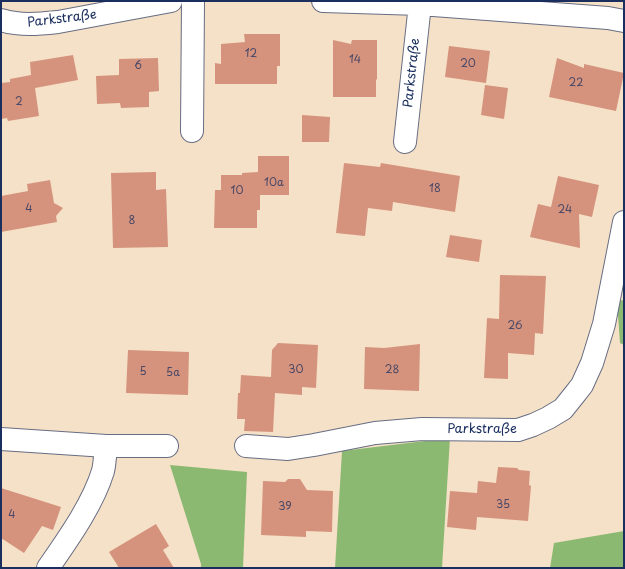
<!DOCTYPE html>
<meta charset="utf-8">
<style>
body{margin:0}
#map{position:relative;width:625px;height:569px;overflow:hidden;background:#f5e1c7;font-family:"Playpen Sans",sans-serif}
canvas{display:block}
.frame{position:absolute;inset:0;border:2px solid #1b2f5e;pointer-events:none}
</style>
<div id="map">
<canvas width="625" height="569"></canvas>
<div class="frame"></div>
</div>
<script>
const c = document.querySelector('canvas').getContext('2d');
c.lineJoin = 'round';
function fillPath(path, color) { c.fillStyle = color; c.fill(path, 'evenodd'); }
function strokePath(path, color, width, dash) { c.strokeStyle = color; c.lineWidth = width; c.lineCap = dash ? 'butt' : 'round'; c.setLineDash(dash || []); c.stroke(path); }
function label(font, color, halo, rows, align = 'center') {
  c.font = font + ' "Playpen Sans",sans-serif'; c.lineWidth = 3.5; c.setLineDash([]); c.textBaseline = 'middle'; c.strokeStyle = halo; c.fillStyle = color; for (const [text, x, y, turn = 0] of rows) {
    c.save(); c.translate(x, y); c.rotate((+turn || 0) * Math.PI / 180); c.textAlign = isNaN(turn) ? turn : align; if (halo) c.strokeText(text, 0, 0); c.fillText(text, 0, 0); c.restore();
  }
}
fillPath(new Path2D(`
 M624,300v45l-4,-2 -3,-42z
 M450,438l-8,130h-107l7,-117z
 M170,465l77,7 -4,96h-42v-4z
 M624,531v37h-74l4,-25z`), '#8bb972');
fillPath(new Path2D(`
 M244,34h36v32h-3v18h-62v-21l6,1v-20l24,-2z
 M333,40l18,4 1,-4h25v39l-1,1v17h-43z
 M449,46l41,5 -4,32 -41,-6z
 M73,55l5,25 -43,8 4,28 -31,5 -1,-3 -6,1v-36l9,-1v-3l21,-4 -1,-13z
 M158,58l1,33 -10,1v15l-28,1 -1,-5 -23,1 -1,-28 23,-1v-16z
 M557,58l27,10v-4l40,9 -8,38 -67,-14z
 M485,85l23,3 -4,31 -23,-4z
 M302,115l28,2 -1,25h-27z
 M258,156h31v39h-29v15h-3v18h-43l1,-38h6v-15h21v-2l16,-1z
 M344,163l36,4 1,-4 79,13 -5,36 -62,-10 -1,9 -24,-3 -3,28 -29,-3z
 M156,172v18l10,-1 2,58 -55,1 -2,-75z
 M558,176l41,9 -7,32 -13,-3 1,34 -50,-11 8,-33 13,3z
 M50,180l4,23 9,5 -7,8 1,6 -56,10v-36l27,-5 -1,-7z
 M450,235l32,5 -3,22 -33,-5z
 M500,275l46,1 -3,58 -8,-1 -1,22 -26,-2v26l-24,-1 3,-60 12,1z
 M278,343l40,2 -2,43 -14,-1v8l-27,-2 -2,39 -29,-1 1,-12h-8l1,-26h2l1,-18 30,2 1,-27z
 M420,344l-1,47 -55,-2 1,-42 19,1z
 M128,350l61,2 -1,43 -62,-2z
 M498,467l19,1 2,2 11,1 -1,14 2,1 -3,35 -51,-4 -1,13 -29,-3 3,-36 27,2 1,-12 18,2z
 M288,479h12l7,11 26,1 -1,41 -26,-1v6l-45,-2 2,-54 22,1z
 M1,488l60,19 -8,23 -11,-4 -18,27 -23,-15z
 M156,524l13,22 -6,4 11,18h-55l-10,-16z`), '#d5937d');
const minor = new Path2D(`
 M323,1l97,3 188,14 16,3
 M1,20c19,6 38,4 57,2l113,-21
 M192,131l1,-130
 M405,142l15,-138
 M1,439l105,7c-1,8 -1,17 -3,25 -10,33 -35,68 -55,97
 M106,446h61
 M246,446l42,3 26,-4 61,-12 47,-4 96,1 15,-5 15,-7 15,-9 12,-15 7,-9 10,-22 12,-39 20,-102`);
strokePath(minor, '#676d83', 24);
strokePath(minor, '#fff', 22);
label('11px', '#4a4866', null, [
 ["12",251,54],
 ["14",355,60],
 ["20",468,64],
 ["6",138,66],
 ["22",576,83],
 ["2",19,102],
 ["10a",274,183],
 ["18",435,189],
 ["10",237,191],
 ["4",29,209],
 ["24",565,210],
 ["8",132,221],
 ["26",515,326],
 ["30",296,370],
 ["28",392,370],
 ["5",143,372],
 ["5a",173,373],
 ["35",503,505],
 ["39",285,507],
 ["4",12,515]
]);
label('13px', '#1b2f5e', '#fff', [
 ["Parkstraße",62,19,-7],
 ["Parkstraße",412,73,-84],
 ["Parkstraße",482,429]
]);
</script>
